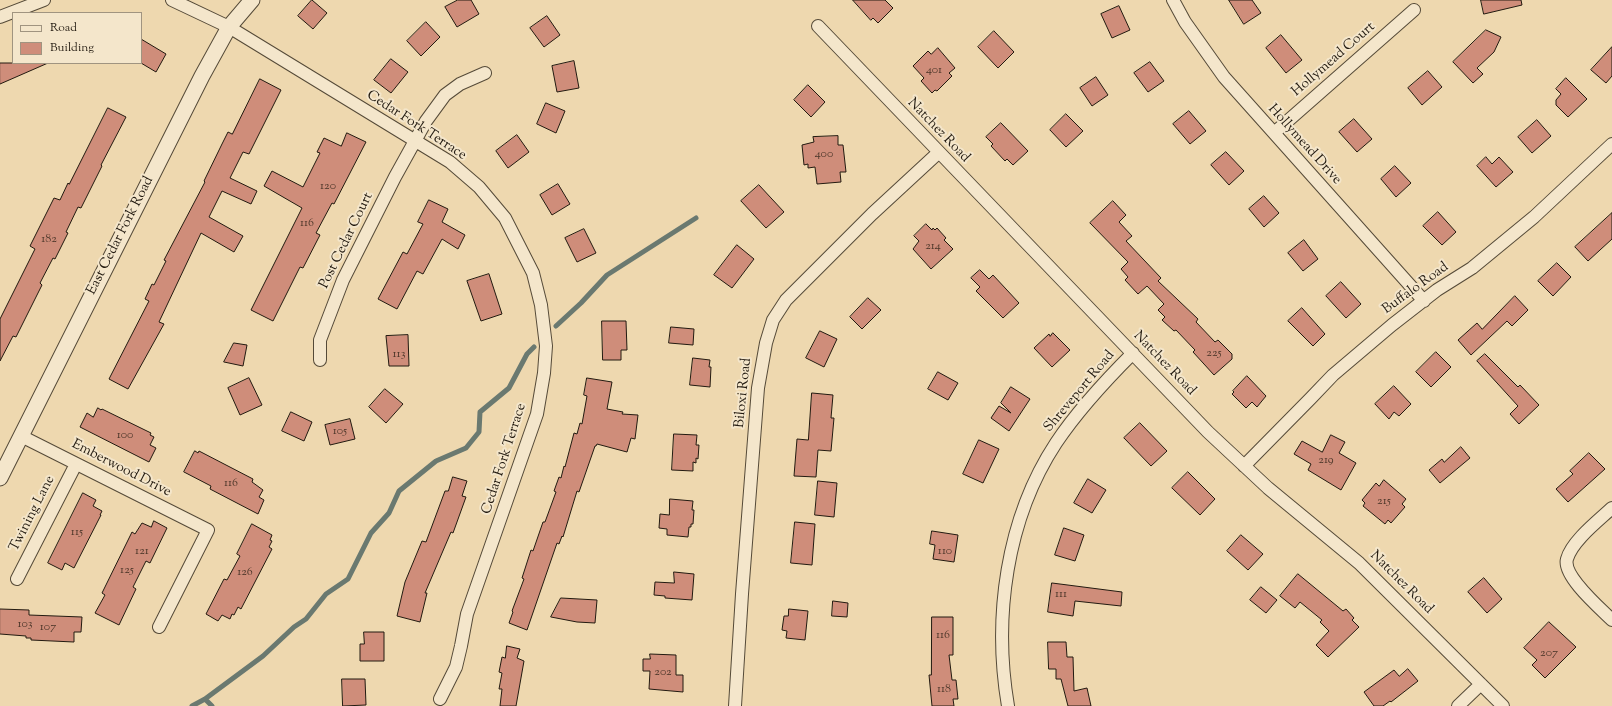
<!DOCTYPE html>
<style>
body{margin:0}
#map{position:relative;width:1612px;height:706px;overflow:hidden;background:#eed8af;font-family:"Sorts Mill Goudy",serif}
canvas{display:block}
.legend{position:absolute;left:12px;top:12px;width:130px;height:52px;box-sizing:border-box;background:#f4e6cb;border:1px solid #a09480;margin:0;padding:5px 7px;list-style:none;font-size:12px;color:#221a10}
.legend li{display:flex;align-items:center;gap:8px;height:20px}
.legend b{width:20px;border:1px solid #a09480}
</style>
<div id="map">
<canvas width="1612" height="706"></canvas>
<ul class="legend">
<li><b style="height:5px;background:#f4e6cb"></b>Road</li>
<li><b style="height:11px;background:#cf8d7a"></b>Building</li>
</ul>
</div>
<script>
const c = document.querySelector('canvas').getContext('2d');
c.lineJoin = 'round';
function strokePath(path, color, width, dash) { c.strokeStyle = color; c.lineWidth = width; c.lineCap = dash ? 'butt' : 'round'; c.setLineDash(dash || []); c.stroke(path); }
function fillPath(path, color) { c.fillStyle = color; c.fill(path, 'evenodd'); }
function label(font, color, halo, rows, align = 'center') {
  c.font = font + ' "Sorts Mill Goudy",serif'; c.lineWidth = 4; c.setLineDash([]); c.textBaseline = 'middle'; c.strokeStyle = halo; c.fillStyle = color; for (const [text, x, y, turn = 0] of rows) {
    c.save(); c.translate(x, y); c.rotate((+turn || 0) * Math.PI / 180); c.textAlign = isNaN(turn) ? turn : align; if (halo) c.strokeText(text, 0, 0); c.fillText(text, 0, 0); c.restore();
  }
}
strokePath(new Path2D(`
 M556,326l25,-23 26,-28 89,-57
 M205,699l7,7
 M192,706l13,-7 58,-43 31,-29 12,-8 20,-25 22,-15 23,-46 18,-20 10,-22 37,-30 30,-13 13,-16 1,-20 29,-24 18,-34 7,-7`), '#6a7970', 5);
const building = new Path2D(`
 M312,0l15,13 -14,16 -15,-13z
 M458,0h13l8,14 -22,13 -12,-20z
 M853,0h32l8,8 -15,15 -5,-5 -2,2z
 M1229,0h23l9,13 -17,11z
 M1481,0h40l1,5 -38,9z
 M1119,6l11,24 -18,8 -11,-24z
 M547,16l13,19 -16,12 -14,-19z
 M426,22l14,15 -19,19 -14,-15z
 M1486,30l15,7 -7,15 -17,16 6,6 -10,9 -20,-21z
 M994,31l20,21 -16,16 -20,-21z
 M1281,35l21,25 -16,13 -20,-25z
 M141,39l25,15 -10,18 -15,-9z
 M1612,47v29l-6,7 -15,-13z
 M938,48l17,20 -6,5 3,3 -15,15 -2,-1 -3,3 -11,-12 3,-3 -11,-12 15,-15 3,3z
 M391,59l17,13 -17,21 -17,-13z
 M574,61l5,27 -22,4 -5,-26z
 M1150,62l14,19 -16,11 -14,-19z
 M0,63h48l-48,21z
 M1428,71l14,16 -20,18 -14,-17z
 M1096,77l12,18 -16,11 -12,-18z
 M1566,78l21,21 -19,18 -12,-12v-5l5,-6 -5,-5z
 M260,79l21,11 -32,64 -6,-2 -13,26 27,13 -6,13 -29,-13 -13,26 34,19 -9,16 -33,-19 -42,89 5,2 -36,65 -19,-10 40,-78 -4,-2 7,-15 2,1 12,-24 -2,-1 41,-78 -1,-1 18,-37 6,-12 4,2z
 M808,85l17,17 -14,15 -17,-17z
 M546,103l19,8 -9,22 -19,-9z
 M108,108l18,9 -25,48 1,1 -21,42 -3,-1 -12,25 2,1 -13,26 -2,-1 -13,25 2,2 -26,52 -3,-1 -13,25v-42l35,-70 -5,-3 24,-48 6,2 8,-17 1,1z
 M1189,111l17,20 -16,13 -17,-20z
 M1066,114l17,17 -17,16 -16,-17z
 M1354,119l18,20 -15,13 -18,-20z
 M1537,120l14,16 -19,17 -14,-16z
 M1001,123l27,28 -15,14 -6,-6 -2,2 -14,-15 2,-2 -7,-7z
 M347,133l19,9 -32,62 -2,-1 -16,30 4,2 -17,33 -3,-1 -27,54 -22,-11 51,-102 -38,-22 8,-15 31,16 17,-34 -3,-1 7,-14 17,8z
 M517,135l12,17 -21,16 -12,-17z
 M838,136v9h5l3,27h-6l1,10 -24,2 -2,-17 -7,1v-4l-4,1 -2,-20 12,-3 -1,-5z
 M1226,152l18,19 -15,14 -18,-20z
 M1486,157l6,7 7,-7 14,15 -17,15 -19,-21z
 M1395,166l16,17 -15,14 -15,-18z
 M558,184l12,20 -18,11 -12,-20z
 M759,185l25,27 -18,16 -25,-27z
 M1264,196l15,17 -15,14 -15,-18z
 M429,200l19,9 -6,13 23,13 -7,14 -16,-10 -19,35 -6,-3 -20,38 -19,-10 25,-47 4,2 16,-30 -5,-2z
 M1113,201l13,14 -7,7 13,14 -6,5 35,37 -3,3 40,38 -2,3 19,20 3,-2 14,14v5l-18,16 -21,-23 2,-2 -19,-20 -2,1 -12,-11 3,-3 -7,-7 6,-6 -17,-18 -9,8 -13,-14 3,-3 -7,-8 7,-7 -38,-39z
 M1438,212l18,20 -14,13 -19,-19z
 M1612,213v26l-24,22 -13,-14z
 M926,224l6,6 1,-2 2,2 2,-2 9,10 -2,2 9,9 -22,20 -18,-20 6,-8 -5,-5z
 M584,229l12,24 -19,9 -12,-24z
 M1304,240l14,19 -15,12 -15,-18z
 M737,245l17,14 -22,29 -18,-13z
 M1557,263l14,14 -18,19 -15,-15z
 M980,270l9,9 4,-4 26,28 -16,15 -27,-27 4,-4 -9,-9z
 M489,274l13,40 -21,7 -14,-40z
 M1341,282l20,22 -15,14 -20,-22z
 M1515,296l13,14 -16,16 -5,-5 -36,34 -13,-15 19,-17 5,6z
 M868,298l13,12 -19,19 -12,-12z
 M1302,308l23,26 -12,12 -25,-25z
 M602,321h24l1,29h-6v10h-18z
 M671,327l23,2 -1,16 -24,-2z
 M820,331l17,8 -13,28 -18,-9z
 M1053,333l17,17 -18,17 -18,-19 15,-14 1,2z
 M408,335l1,31h-20l-3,-30z
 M234,343l13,2 -4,21 -19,-4z
 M1436,352l15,15 -20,20 -15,-15z
 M1485,354l33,33 2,-2 19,20 -20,19 -9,-10 8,-8 -41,-45z
 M693,358l17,2 -1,7h2l-1,20 -20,-2z
 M938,372l20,11 -10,17 -20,-11z
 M1247,376l19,20 -9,11 -5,-5 -6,6 -14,-14 2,-2 -1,-1z
 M249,378l13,27 -22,10 -12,-27z
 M587,378l25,4 -5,27 16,3 -1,2 16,1 -3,24 -4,-1 -4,14 -30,-8 -1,2h-1l-16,46 -2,-1 -14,46 -1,-1 -3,8 -2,-1 -30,87 -18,-7 4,-11 -1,-1 12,-32 -2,-1 9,-28 2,1 10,-29h2l11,-30 -2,-1 5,-14 2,1 3,-12 1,1 9,-34 3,1 3,-11 2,1 5,-28 -3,-1z
 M1394,386l17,18 -12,12 -5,-4 -5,7 -14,-15z
 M1011,387l19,12 -21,32 -18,-13 8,-12 12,7 -10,-10z
 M385,389l18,15 -17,19 -17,-16z
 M812,393l21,2 -2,23h3l-3,33 -13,-1 -2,27 -22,-1 3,-37 11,1z
 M98,408l3,2 1,-1 49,24 -1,2 4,2 -4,8 6,3 -7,14 -69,-35 7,-14 6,4z
 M291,412l21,10 -8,19 -22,-10z
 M350,419l5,20 -25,6 -5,-20z
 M1140,423l27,28 -16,15 -27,-28z
 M674,434l23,1 -1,10h3l-1,14 -2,-1v5l-3,-1v9l-21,-1z
 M1331,435l14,7 -6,11 17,10 -15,27 -33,-20 3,-6 -17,-10 8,-13 20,11z
 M979,440l20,9 -16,34 -20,-9z
 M1461,447l9,11 -30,25 -11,-13 13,-11 2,3z
 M195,451l3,2 1,-2 54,28 -1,3 11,8 -4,7 5,3 -6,14 -48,-25 1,-3 -27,-14z
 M1589,453l16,16 -37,33 -12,-13 17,-15 -3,-3z
 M1188,472l27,27 -15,16 -28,-27z
 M453,477l14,4 -5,15 4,1 -13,36 -2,-1 -26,61h2l-7,29 -23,-6 8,-34 17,-41 4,1 19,-51h3z
 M1088,479l18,11 -14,23 -18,-10z
 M1384,480l22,19 -4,5 3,3 -14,16 -3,-3 -3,4 -22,-18 2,-3 -3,-3 14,-17 3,3z
 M818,481l19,2 -3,34 -19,-2z
 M83,493l13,7 -3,6 9,5 -2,4h1l-25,49 -2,4 -9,-5 -3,7 -14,-7z
 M670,499l23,2 -1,9h2l-1,14h-2v3h-2l-1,10 -21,-2v-6l-8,-1 1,-14 9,1z
 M154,521l13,7 -17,35 -4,-2 -13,26 3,2 -17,36 -24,-12 10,-18 -3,-2 30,-61 3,2 7,-11 9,4z
 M795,522l20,2 -3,41 -21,-2z
 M252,524l20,11 -2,5 2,1 -3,6 3,2 -31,60 -3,-2 -4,8 -2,-1 -2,5 -8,-4 -4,6 -12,-7 18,-35 3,1 13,-24 -3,-2z
 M1064,528l20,7 -9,26 -20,-6z
 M932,531l26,4 -4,27 -21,-3 2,-14 -5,-1z
 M1241,535l22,19 -15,16 -21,-19z
 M674,572l20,2 -2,26 -27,-2v-2l-11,-1 1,-13 19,1z
 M1298,574l45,37 3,-2 8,9 -2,2 7,7 -31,30 -12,-12 13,-14 -9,-9 2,-2 -22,-18 -5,6 -15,-12z
 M1484,578l18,21 -15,14 -19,-21z
 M1052,583l70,9 -1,14 -46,-5 -2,15 -25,-4z
 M1261,587l16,13 -11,13 -16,-13z
 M561,598l36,2 -2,23 -18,-1 -26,-5z
 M833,601l15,2 -1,14 -15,-1z
 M0,609l29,1v5l53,2 -1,15h-7v10l-43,-2v-2h-5v-2l-26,-2z
 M789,609l19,2 -3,29 -19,-2 1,-7 -5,-1 2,-14h4z
 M932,617h21v38h-4l3,25h4l2,19h-5l1,7h-22l-3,-31h2z
 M1549,622l27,25 -31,31 -13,-13 5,-5 -13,-12z
 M364,632h20v29h-24v-17h4z
 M1048,642h18l1,15h6l1,34 13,-3 4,18h-23l-7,-27h-5v-10h-7z
 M507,646l13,3 -3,9 7,3 -8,45h-16l2,-17h-3l3,-16 -3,-1 3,-15 3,1z
 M650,654l26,1v20h7v17l-34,-3 1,-18h-7v-12h7z
 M1408,669l10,12 -27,21 -1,-1 -7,5h-9l-10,-14 30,-22 5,6z
 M342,679h23l1,26 -23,1z`);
fillPath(building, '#cf8d7a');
strokePath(building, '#221a10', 1);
const minor = new Path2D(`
 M172,0l57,27 221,135 29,25 26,31 28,55 8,32 5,41 -2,27 -7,41 -70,200 -6,32 -5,21 -16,32
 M1173,0l12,22 39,55 200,224
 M0,17l44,-17
 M818,26l390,406 60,56 91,75 144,143
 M1274,133l140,-123
 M320,360v-20l23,-60 52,-103 31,-56 19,-26 15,-11 25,-11
 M21,436l187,94 -49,97
 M1244,466l67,-68 22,-23 59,-50 45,-35 35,-22 62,-51 78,-73
 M1612,508c-14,13 -40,33 -45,51 -5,17 34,50 45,61
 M17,579l59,-115
 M735,706l7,-112 16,-206 8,-45 7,-23 13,-20 86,-86 66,-61
 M1008,706c-15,-88 -2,-187 48,-263 22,-33 49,-62 77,-90
 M1458,706l23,-22`);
const tertiary = new Path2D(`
 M0,478l202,-402 27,-49 23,-27`);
strokePath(minor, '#554a38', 14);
strokePath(tertiary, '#554a38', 17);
strokePath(minor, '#f4e6cb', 12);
strokePath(tertiary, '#f4e6cb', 15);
label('12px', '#4d372a', null, [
 ["401",934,71],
 ["400",824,155],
 ["120",328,187],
 ["116",307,224],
 ["182",49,240],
 ["214",933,247],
 ["225",1214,354],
 ["113",399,355],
 ["105",340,432],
 ["100",125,436],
 ["219",1326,461],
 ["116",231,484],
 ["215",1384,502],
 ["115",77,533],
 ["121",142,552],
 ["110",945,552],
 ["125",127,571],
 ["126",245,573],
 ["111",1061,595],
 ["103",25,625],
 ["107",48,628],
 ["116",943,636],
 ["207",1549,654],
 ["202",663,673],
 ["118",944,690]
]);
label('14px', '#221a10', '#f4e6cb', [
 ["Hollymead Court",1334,60,-41],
 ["Cedar Fork Terrace",416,126,33],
 ["Natchez Road",938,131,46],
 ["Hollymead Drive",1304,145,48],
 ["East Cedar Fork Road",121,236,-63],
 ["Post Cedar Court",347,241,-64],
 ["Buffalo Road",1416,289,-36],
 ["Natchez Road",1164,364,46],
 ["Shreveport Road",1080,392,-50],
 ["Biloxi Road",744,393,-84],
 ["Cedar Fork Terrace",505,459,-72],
 ["Emberwood Drive",121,469,27],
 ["Twining Lane",33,514,-63],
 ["Natchez Road",1401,583,45]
]);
</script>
